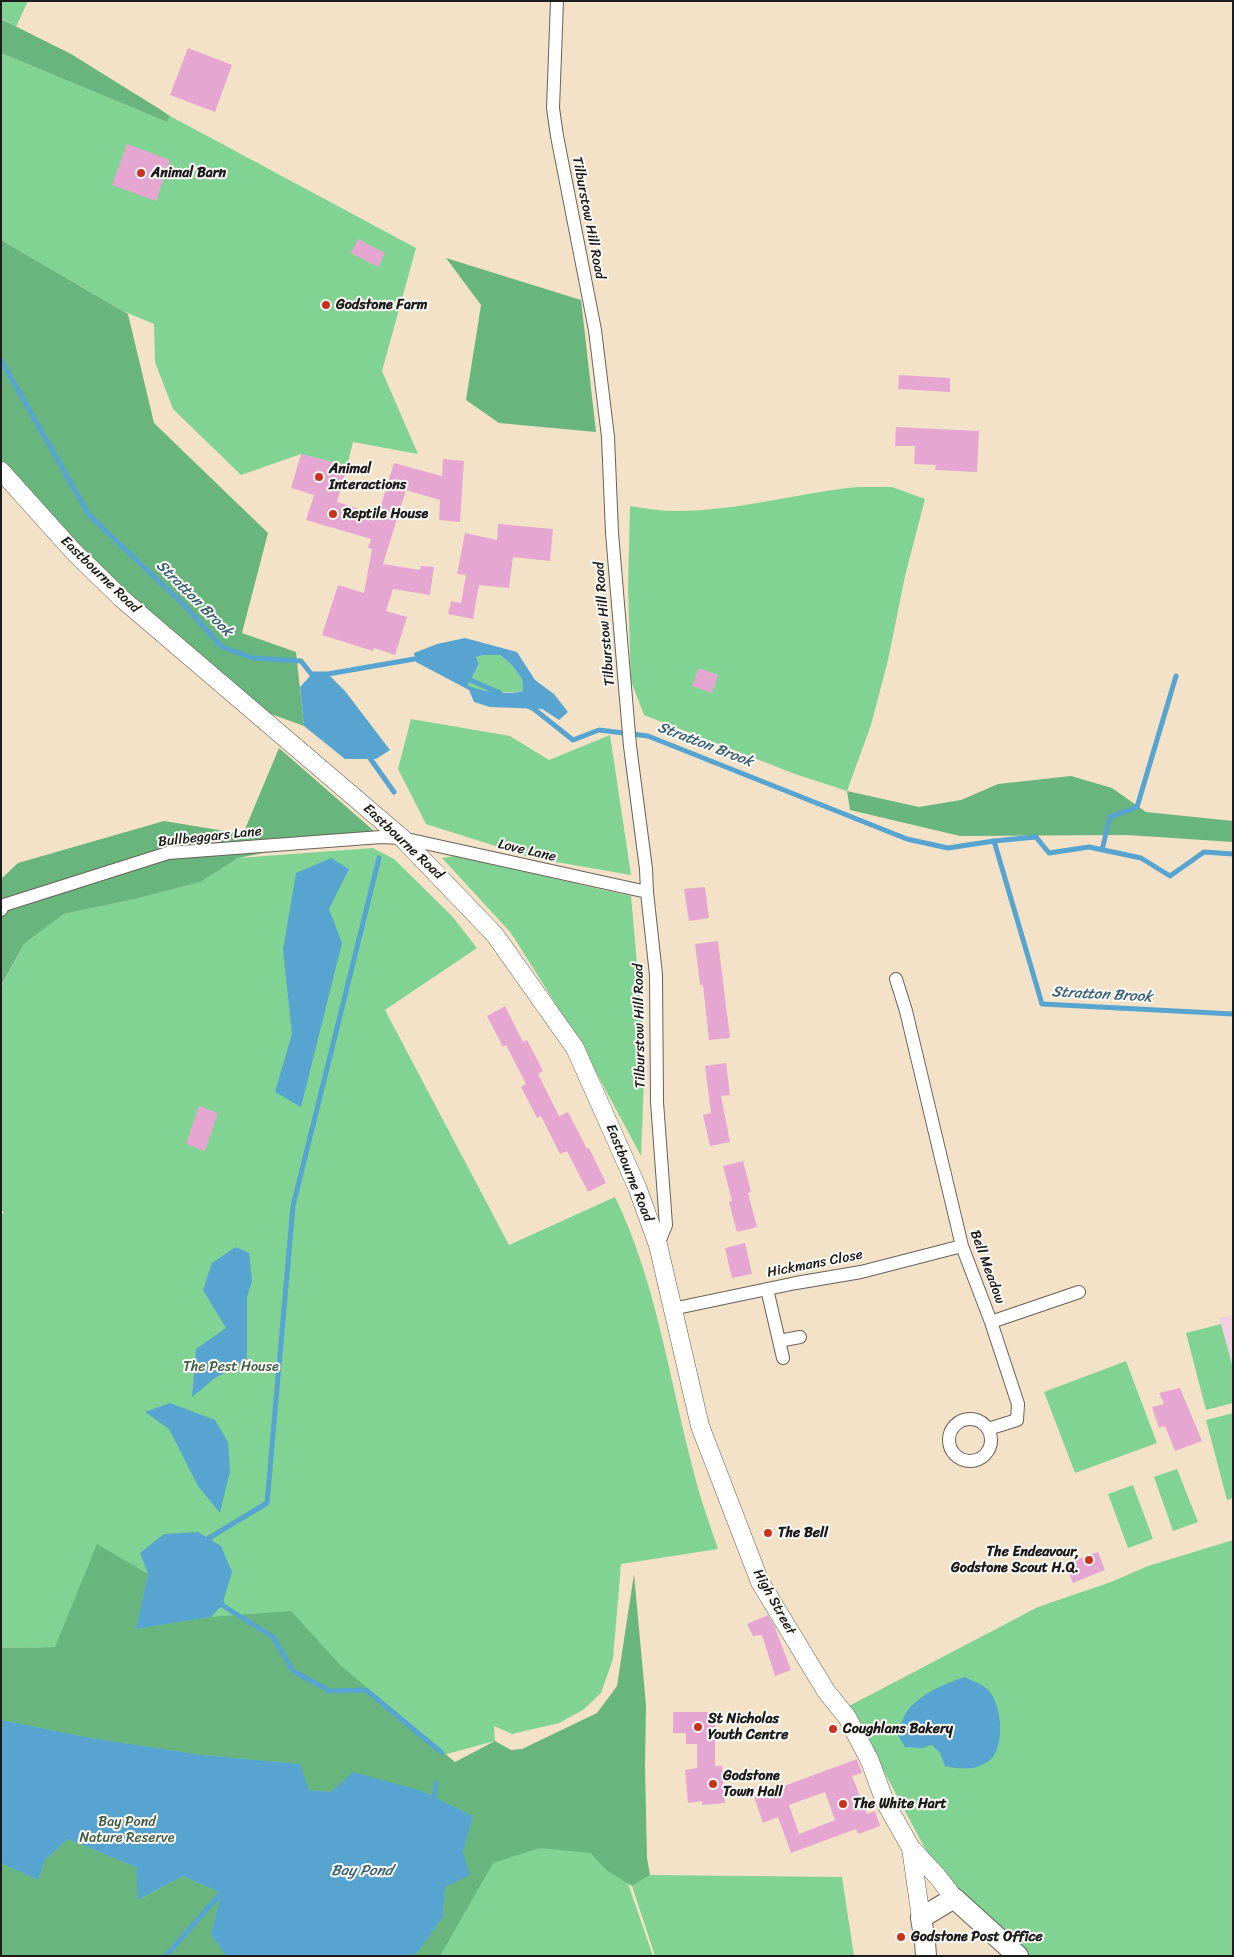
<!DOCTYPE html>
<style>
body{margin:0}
#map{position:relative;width:1234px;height:1957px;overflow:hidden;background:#f3e2c7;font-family:Sriracha,sans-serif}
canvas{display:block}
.frame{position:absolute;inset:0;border:2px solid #1c1c1c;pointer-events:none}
</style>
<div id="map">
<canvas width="1234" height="1957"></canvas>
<div class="frame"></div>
</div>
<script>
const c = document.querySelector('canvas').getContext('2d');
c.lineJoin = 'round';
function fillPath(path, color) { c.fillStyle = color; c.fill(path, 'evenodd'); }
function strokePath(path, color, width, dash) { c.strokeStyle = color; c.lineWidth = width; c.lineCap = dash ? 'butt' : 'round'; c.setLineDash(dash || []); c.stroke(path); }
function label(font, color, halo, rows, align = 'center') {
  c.font = font + ' Sriracha,sans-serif'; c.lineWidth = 4; c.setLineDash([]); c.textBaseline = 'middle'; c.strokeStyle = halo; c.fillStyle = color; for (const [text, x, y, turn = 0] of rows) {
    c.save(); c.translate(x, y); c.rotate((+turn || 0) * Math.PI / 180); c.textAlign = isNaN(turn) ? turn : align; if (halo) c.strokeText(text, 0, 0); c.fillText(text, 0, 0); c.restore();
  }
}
fillPath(new Path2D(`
 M1233,1315v55l-14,-52z`), '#f2cfe1');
fillPath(new Path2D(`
 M1,1h27l-12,26 -15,-9z
 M1,53l166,69 3,-6 246,132 -34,123 36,83 -65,-12 -6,24 -46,-12 -60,21 -68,-66 -18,-47 -1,-38 -31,-13 -122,-71z
 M857,487h35l33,12 -20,77 -17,84 -17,65 -24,66 -52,-17 -151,-59 -13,-34 -3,-93 2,-82c14,2 28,5 42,5 62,1 124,-18 185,-24z
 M483,655h17l12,10 10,14 1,12c-7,2 -41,1 -48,-2 -2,0 -6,-4 -7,-5l11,-19 -3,-9z
 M411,719l99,17 39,24 61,-25 21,140 -98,-17 -107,-34 -28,-55z
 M373,848l21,11 58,57 25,32 -92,62 124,235 106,-48c42,86 55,187 80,280 6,24 15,48 23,72l-97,15 -8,95 -12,34 -18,17 -24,13 -47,11 -18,-8 1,15 -70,19 41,9 159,106 28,81h-652v-278l54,-31 -54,1v-434l3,-1 -3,-4v-222l23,-43 40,-30 67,-14 70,-18 37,-24z
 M455,856l176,40 14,157 -4,103 -60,-112 -70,-111 -69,-75z
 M1221,1324l12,44v35l-27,7 -20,-77z
 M1126,1361l31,82 -82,30 -31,-81z
 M1233,1413v85l-6,2 -21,-80z
 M1177,1469l21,53 -25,9 -19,-54z
 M1133,1485l20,54 -25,9 -20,-54z
 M1233,1540v416h-203l-94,-87 -87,-163 189,-99 73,-25 37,-16z
 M650,1875l192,2 12,79h-199l-23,-70z`), '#81d394');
fillPath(new Path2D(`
 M1,19l70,35 87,54 12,8 -3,6 -166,-69z
 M1,240l127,74 26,109 114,110 -26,100 54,19 8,74 -55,-20 -74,-62 -174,-173z
 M446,258l135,42 15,132 -97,-9 -33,-23 15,-95z
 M279,748l95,83 -136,27 -37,24 -70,18 -67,14 -40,30 -23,42v-107l17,-16 146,-42 79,13z
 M1071,776l41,12 34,24 87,9v21l-106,-7 -167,1 -110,-26 -3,-19 72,16 42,-7 37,-16z
 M97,1544l51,30 -12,55 75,-12 80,-6 49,54 115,97 40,-21 16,9 11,-1 75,-36 20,-27 17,-112 12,131 -1,61 2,92 3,17 -18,11 -26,-16 -15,-17 -51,-5 -47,15 -53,93h-29l7,-4 25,-35 2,-30 18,-35 10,-36 -51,-25 -91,1 -23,-2 -8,-26 -98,-9 -111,-17 -90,-18v-72l54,-1z
 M68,1839l68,28 3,33 44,-24 38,17 -10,41 15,22h-225v-93l37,17 7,-20z`), '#68b57e');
fillPath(new Path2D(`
 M465,638l52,14 18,28 19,14 14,18 -9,8 -17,-11 -52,-2 -16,-5 -5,-12 -53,-28 -2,-9 23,-9zM483,655h17l12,10 10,14 1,12c-11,4 -45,1 -55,-6l11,-21 -3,-7z
 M312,674h16l17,17 45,59 -14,9h-31l-41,-33 -4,-39z
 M331,858l18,11 -20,40 13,34 -41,164 -26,-15 17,-58 -9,-84 13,-77z
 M236,1247l13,6 3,28 -5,16v64l-32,17 -23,19 4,-48 30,-21 -23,-38 9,-27z
 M170,1403l45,17 13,22 2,29 -10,42 -22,-27 -29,-57 -24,-17z
 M198,1532l23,14 11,26 -10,33 -11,12 -75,12 12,-55 -8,-21 24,-19z
 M965,1677c7,4 15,6 21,11 16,12 20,59 4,72 -13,11 -30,9 -45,6l-5,-13 -8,-8 -10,3 -17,-1 -7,-12c2,-6 4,-16 8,-22 11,-18 40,-30 59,-36z
 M1,1720l90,18 111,17 98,9 9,26 22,2 22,-20 69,19 51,25 -10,36 7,23 -25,12 -2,30 -25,35 -7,4h-185l-15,-22 10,-41 -38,-17 -45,24 -2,-33 -68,-28 -23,21 -7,20 -37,-17z`), '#57a4d0');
strokePath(new Path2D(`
 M1,360l88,155 96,91 37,41 31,11 48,3 11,14
 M312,674h16l92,-16
 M466,678l34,15
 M528,706l6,3 39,31 26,-10 49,6 259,103 41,9 46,-7 48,163 191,10
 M367,754l27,38
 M994,841l42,-4 13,16 40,-6 52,11 29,18 34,-24 29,2
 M1102,850l8,-33 27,-10 39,-131
 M210,1543l-1,-5 58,-35 26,-297 86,-348
 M221,1598l1,7 51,32 20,34 37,20 36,-1 75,62
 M428,1799l6,-2 2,-14
 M166,1956l55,-63 6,-3`), '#57a4d0', 5);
fillPath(new Path2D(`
 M188,48l44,17 -17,47 -45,-17z
 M127,144l43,16 -14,41 -44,-16z
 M358,239l27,14 -7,14 -27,-14z
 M899,375l51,3v14l-52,-3z
 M896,427l83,4 -2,41 -42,-2 1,-5 -22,-1 1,-18h-20z
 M301,454l46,12 -10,36 41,13 16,-52 48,13 1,-17 21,2 -4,61 -21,-2 1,-20 -34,-10 -23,74 37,6 1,-4 13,1 -4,28 -37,-6 -7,22 21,6 -12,38 -21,-7 -1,3 -51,-16 16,-50 26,8 8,-44 -4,-1 3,-9 -65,-19 8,-25 -23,-7z
 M498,524l55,5 -3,32 -37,-4 -4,31 -30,-3 -6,34 -25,-5 3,-13 10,2 5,-28 -9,-1 8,-41 32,7z
 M699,668l19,7 -6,18 -20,-7z
 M705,887l4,31 -20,3 -5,-32z
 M718,941l12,97 -21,2 -6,-55h-3l-5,-41z
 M505,1006l18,36 4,-2 16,31 -5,3 21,42 9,-4 19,37 2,-1 17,35 -18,9 -21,-41 -7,3 -19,-38 -4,2 -16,-31 5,-3 -20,-39 -3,2 -16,-31z
 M726,1063l4,32 -9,1 9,46 -20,4 -7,-31 8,-2 -6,-47z
 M199,1106l19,7 -13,38 -19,-7z
 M743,1161l8,31 -3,1 9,34 -20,5 -8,-30 3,-1 -9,-35z
 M745,1243l7,31 -20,4 -7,-30z
 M1180,1388l22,53 -27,10 -10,-25 -6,2 -7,-21 12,-3 -5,-11z
 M1098,1552l7,18 -32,13 -8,-19z
 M768,1615l6,10 17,45 -16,6 -13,-41 -9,1 -6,-12z
 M673,1712h42v54h7l3,37 -23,2v-4l-14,2 -3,-33 12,-2v-24h-11v-11h-13z
 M857,1759l5,14 -10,3 15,38 8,-3 5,15 -22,8 -2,-5 -65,24 -13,-36 -15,6 -9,-26zM825,1792l10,28 -36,14 -10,-29z`), '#e5a7d2');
const street = new Path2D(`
 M557,1l-4,107 4,28 38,194 13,107 4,96 18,213 16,123 1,23 9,83 1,127 9,123 -8,20
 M1,910l3,-5 164,-52 213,-16 21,1 245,54
 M896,979l10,32 56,235 29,76 27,82 -1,16 -29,9
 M767,1289l16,69
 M672,1309l124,-26 65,-11 101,-26
 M991,1322l88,-30
 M779,1341l21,-4
 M949 1440a21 21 0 1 1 42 0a21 21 0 1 1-42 0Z`);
const secondary = new Path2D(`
 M1,471l72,80 48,47 281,240 93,97 80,113 62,139 21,58 42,181 60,156 66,109 21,26 23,44 15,41 26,46 27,29 16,21
 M911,1848l10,70`);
const primary = new Path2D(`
 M926,1956l-1,-14 -4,-24 33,-20 64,58`);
strokePath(street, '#676158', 14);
strokePath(secondary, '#676158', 19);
strokePath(primary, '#676158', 22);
strokePath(street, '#fff', 12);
strokePath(secondary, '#fff', 18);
strokePath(primary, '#fff', 20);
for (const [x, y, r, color] of [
 [141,173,5,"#c8321e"],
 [326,305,5,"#c8321e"],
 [319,477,5,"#c8321e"],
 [333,514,5,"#c8321e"],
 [768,1533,5,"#c8321e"],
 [1089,1560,5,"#c8321e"],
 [698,1727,5,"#c8321e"],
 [833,1729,5,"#c8321e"],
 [713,1784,5,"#c8321e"],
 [843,1804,5,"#c8321e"],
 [901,1937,5,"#c8321e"]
]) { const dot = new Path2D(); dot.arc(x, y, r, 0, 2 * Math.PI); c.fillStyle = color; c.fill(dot); strokePath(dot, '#fdfcf7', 2); }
label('bold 14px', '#1c1c1c', '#fdfcf7', [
 ["Animal Barn",151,173],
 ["Godstone Farm",336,305],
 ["Animal",329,469],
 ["Interactions",329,485],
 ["Reptile House",343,514],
 ["The Bell",778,1533],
 ["The Endeavour,",1079,1552,"right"],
 ["Godstone Scout H.Q.",1079,1568,"right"],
 ["St Nicholas",708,1719],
 ["Youth Centre",708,1735],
 ["Coughlans Bakery",843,1729],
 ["Godstone",723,1776],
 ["Town Hall",723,1792],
 ["The White Hart",853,1804],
 ["Godstone Post Office",911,1937]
], 'left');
label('14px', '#1c1c1c', '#fdfcf7', [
 ["Tilburstow Hill Road",588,218,79],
 ["Eastbourne Road",100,575,44],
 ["Tilburstow Hill Road",605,624,-95],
 ["Bullbeggars Lane",210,837,-6],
 ["Eastbourne Road",403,842,43],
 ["Love Lane",527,851,13],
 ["Tilburstow Hill Road",640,1026,-91],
 ["Eastbourne Road",629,1173,68],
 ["Hickmans Close",815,1264,-11],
 ["Bell Meadow",987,1267,70],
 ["High Street",774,1602,61]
]);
label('14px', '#3f5c46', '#fdfcf7', [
 ["The Pest House",231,1367],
 ["Bay Pond",127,1822],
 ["Nature Reserve",127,1838]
]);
label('italic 15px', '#3a6076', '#fdfcf7', [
 ["Stratton Brook",194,599,45],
 ["Stratton Brook",705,745,21],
 ["Stratton Brook",1102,995,3],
 ["Bay Pond",362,1871]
]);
</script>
